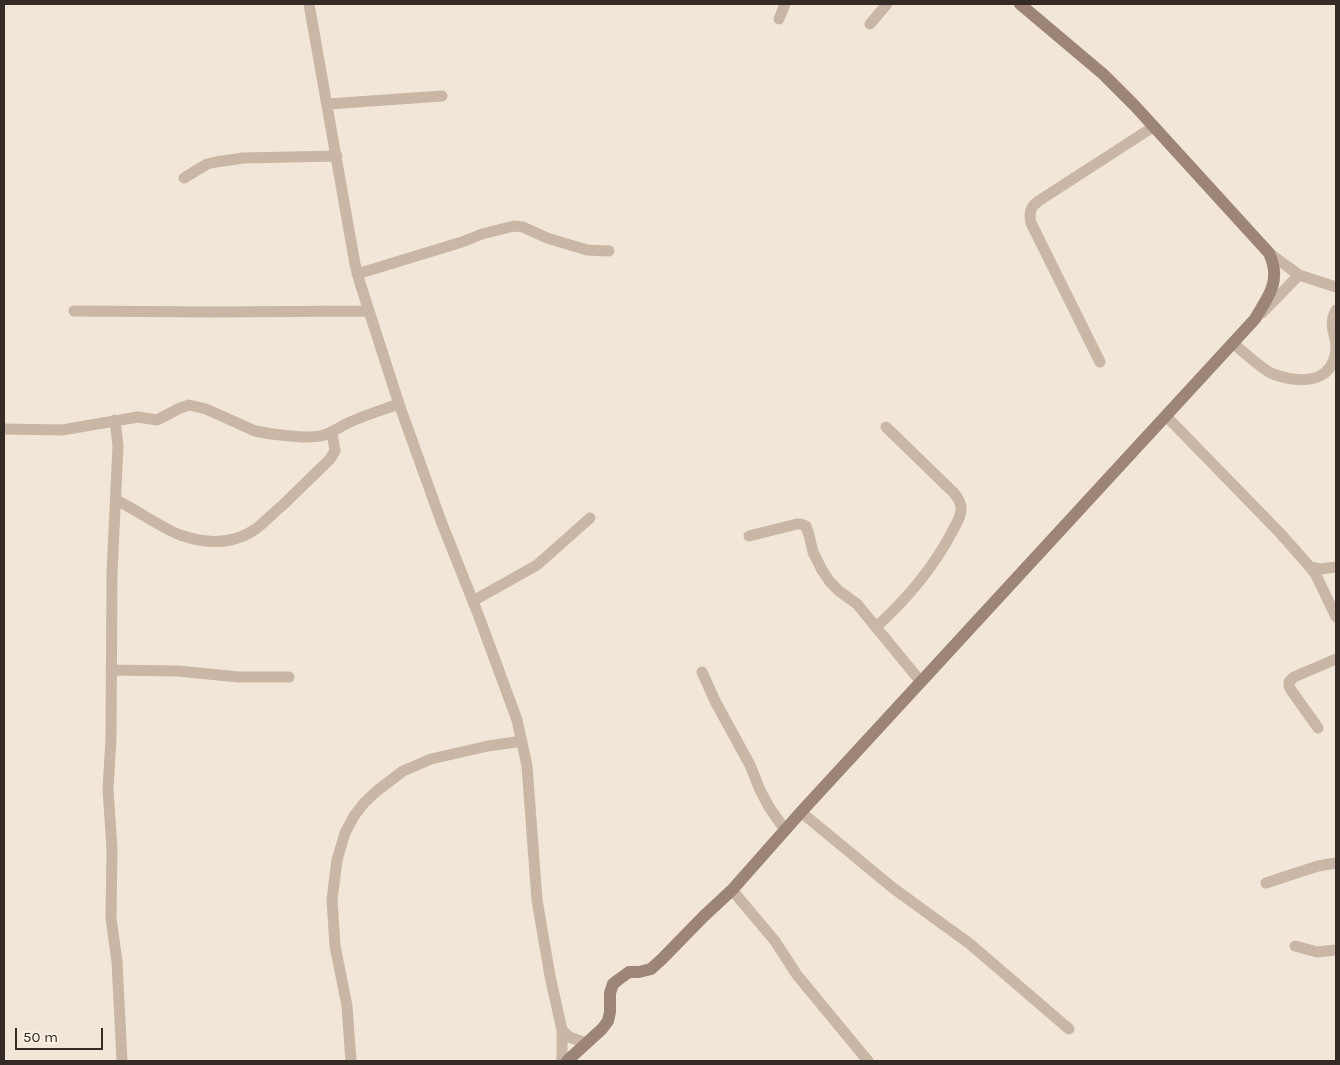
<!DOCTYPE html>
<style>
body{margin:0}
#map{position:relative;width:1340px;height:1065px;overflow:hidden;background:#f1e6d8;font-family:Karla,sans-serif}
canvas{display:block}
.frame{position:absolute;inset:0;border:5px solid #342b26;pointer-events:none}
.scale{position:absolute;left:15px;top:1028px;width:88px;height:22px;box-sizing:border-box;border:2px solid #342b26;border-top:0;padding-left:6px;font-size:15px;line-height:18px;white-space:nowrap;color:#342b26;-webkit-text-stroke:4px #f9f0e4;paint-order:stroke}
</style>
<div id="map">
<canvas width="1340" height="1065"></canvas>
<div class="frame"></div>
<div class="scale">50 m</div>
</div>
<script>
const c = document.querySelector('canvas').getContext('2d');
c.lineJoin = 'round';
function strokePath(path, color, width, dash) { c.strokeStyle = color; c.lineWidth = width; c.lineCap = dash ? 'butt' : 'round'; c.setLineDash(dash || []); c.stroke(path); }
strokePath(new Path2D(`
 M309,4l46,260 5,19 39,121 42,117 37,93 39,106 10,46 10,134 13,76 12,54v31
 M779,19l6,-15
 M870,24l17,-20
 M328,104l114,-8
 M184,178l23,-14 9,-2 27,-4 94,-2
 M1269,253l30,22 37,12
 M357,274l105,-32 20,-8 32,-8 9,1 24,11 40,12 22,1
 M74,311l138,1 157,-1
 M1262,313l37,-38
 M1233,343c9,8 30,27 40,31 25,9 59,11 63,-24 1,-16 -9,-23 0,-40
 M1100,362l-69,-139c-2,-9 -1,-15 6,-21l116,-75
 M1166,416l114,117 30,34 6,8 20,42
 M115,420l3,26 -6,127 -1,166 -3,50 4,60 -1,69 6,44 5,99
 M4,429l58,1 76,-13 19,3 23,-12 9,-3 17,4 49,22c14,3 52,8 65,5 11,-2 19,-9 28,-13 17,-8 34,-13 51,-19
 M116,500c21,10 42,26 64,35 26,9 54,10 77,-7 9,-7 17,-16 26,-23 15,-15 31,-30 47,-46l5,-8 -3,-19
 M749,536l48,-12h3l6,2 3,9 4,17 9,18 8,12 9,9 18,13 64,78
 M1310,567l10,2 16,-2
 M473,601l64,-36 53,-47
 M876,627c30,-27 57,-59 76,-95 3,-6 9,-15 9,-22 1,-6 -3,-12 -7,-17l-68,-66
 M111,670l66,1 62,6h50
 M702,672l13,29 35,64 10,25 9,17 16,23
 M1318,728l-27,-38 -2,-4v-4l5,-5 42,-18
 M801,812l92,76 77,56 99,85
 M1266,883l52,-17 18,-3
 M732,890l43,51 22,34 71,86
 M1295,946l22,6 19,-2
 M562,1030l7,7 17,6
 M351,1061l-4,-55 -12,-60 -3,-46 5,-40 8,-27 9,-17 10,-13 14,-13 25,-19 28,-12 57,-13 34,-5`), '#c9b6a4', 11);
strokePath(new Path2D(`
 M567,1061l35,-32 6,-8 2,-9v-19l3,-9 5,-4 11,-8h10l12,-3 11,-10 42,-43 28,-26 69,-78 454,-493c7,-13 19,-28 19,-43 1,-8 -2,-16 -5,-23l-134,-147 -32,-32 -83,-70`), '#9c8576', 12);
</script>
